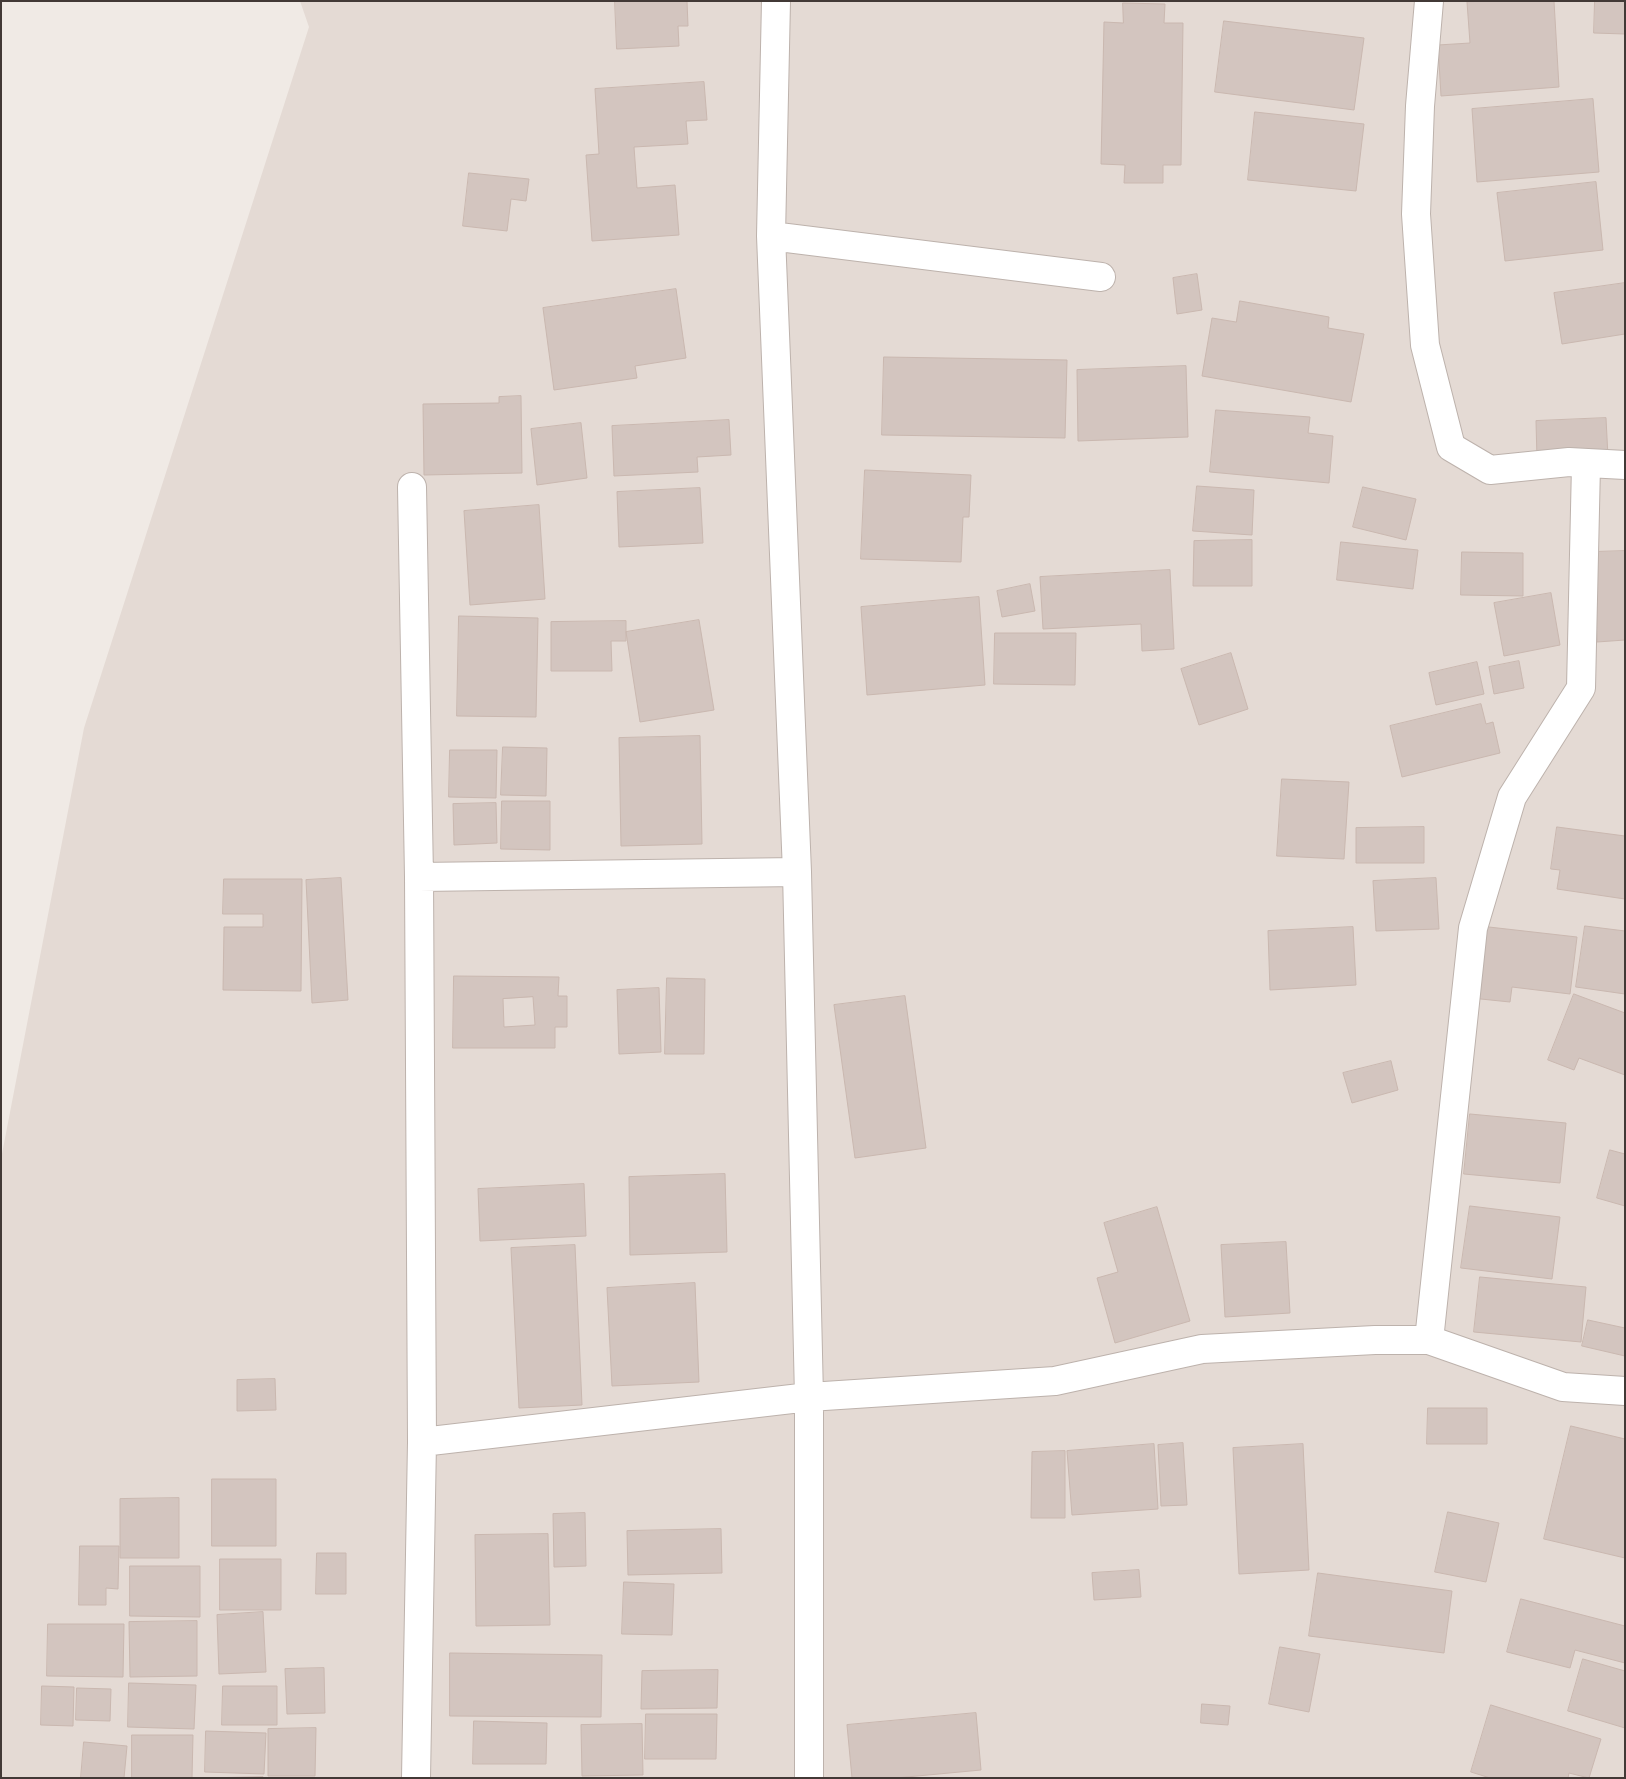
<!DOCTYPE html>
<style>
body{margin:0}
#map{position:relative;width:1626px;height:1779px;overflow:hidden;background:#f0eae5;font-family:"IBM Plex Sans",sans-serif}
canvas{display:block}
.frame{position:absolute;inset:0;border:2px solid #423936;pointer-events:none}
</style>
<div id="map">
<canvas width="1626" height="1779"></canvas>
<div class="frame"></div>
</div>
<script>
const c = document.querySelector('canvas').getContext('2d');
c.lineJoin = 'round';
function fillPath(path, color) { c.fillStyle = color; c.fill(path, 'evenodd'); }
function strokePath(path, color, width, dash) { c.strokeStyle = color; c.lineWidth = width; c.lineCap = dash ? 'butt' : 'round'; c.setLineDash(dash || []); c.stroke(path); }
fillPath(new Path2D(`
 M300,1h1325v1777h-1624v-619l83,-431 225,-701z`), '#e4dad4');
const building = new Path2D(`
 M615,1h72l1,25h-10l1,20 -62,3z
 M1554,1l5,86 -118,9 -3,-51 32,-2 -3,-41z
 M1595,1h30v33l-31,-1z
 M1123,3l42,1 -1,19h19l-2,142h-18v18h-39l1,-18 -24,-1 3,-142 19,1z
 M1224,21l140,17 -10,72 -139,-18z
 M704,82l3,38 -21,1 2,23 -54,3 3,41 38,-3 4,50 -87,6 -6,-86 13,-1 -4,-65z
 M1593,99l6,73 -122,10 -5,-73z
 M1255,112l109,12 -8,67 -108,-11z
 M469,173l60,6 -3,22 -15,-2 -4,32 -44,-5z
 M1596,182l7,68 -98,11 -8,-68z
 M1197,274l5,36 -25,4 -4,-36z
 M1625,283v51l-63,10 -8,-51z
 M676,289l10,69 -51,8 2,12 -83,12 -11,-82z
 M1240,301l89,16 -1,11 36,6 -13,68 -149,-26 10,-58 24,4z
 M884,357l183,3 -2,78 -183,-3z
 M1186,366l2,71 -110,4 -1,-71z
 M521,396l1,77 -98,2 -1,-71 76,-1v-6z
 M1216,410l94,7 -2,16 25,3 -4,47 -119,-11z
 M1606,418l2,39 -71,2 -1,-38z
 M729,420l2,35 -34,2 1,15 -84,4 -2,-50z
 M581,423l6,55 -50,7 -6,-56z
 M865,470l106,5 -2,42h-6l-2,45 -100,-3z
 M1197,486l57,4 -2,45 -59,-4z
 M1363,487l53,12 -10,41 -53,-13z
 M700,488l3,55 -84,4 -2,-55z
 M539,505l6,94 -75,6 -6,-94z
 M1252,540v46h-59l1,-45z
 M1341,542l77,8 -5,39 -76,-9z
 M1625,551v89l-28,2 -4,-90z
 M1462,552l61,1v43l-62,-1z
 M1170,570l4,79 -32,2 -1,-27 -98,5 -3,-52z
 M1030,584l5,27 -33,6 -5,-26z
 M1551,593l9,52 -56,11 -10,-53z
 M979,597l6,88 -118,10 -6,-88z
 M459,616l79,2 -2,99 -79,-1z
 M699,620l15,90 -74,12 -14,-90z
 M626,621v20h-15l1,30h-61v-49z
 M995,633h81l-1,52 -81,-1z
 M1231,653l17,56 -49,16 -18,-56z
 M1519,661l5,27 -30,6 -5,-27z
 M1477,662l7,32 -48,11 -7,-32z
 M1481,704l5,20 7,-2 7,31 -98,24 -12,-51z
 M700,736l2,108 -81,2 -2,-108z
 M503,747l44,1 -1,48 -45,-1z
 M450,750h47l-1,48 -47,-1z
 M1282,779l67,3 -5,77 -67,-3z
 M502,801h48v49l-49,-1z
 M496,803l1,40 -43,2 -1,-41z
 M1424,827v36h-68v-35z
 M1557,827l68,9v63l-68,-10 3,-19 -9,-1z
 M341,878l7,122 -36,3 -6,-123z
 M1436,878l3,51 -63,2 -3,-50z
 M224,879h78l-1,112 -78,-1 1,-63h39v-13h-40z
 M1480,926l97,11 -7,57 -58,-7 -2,15 -39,-4z
 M1585,926l40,5v63l-49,-7z
 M1353,927l3,58 -86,5 -2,-59z
 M454,976l105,1 -1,19h9v31h-12v21h-102zM533,997l2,28 -31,2 -1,-28z
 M667,978l38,1 -1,75h-39z
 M659,988l2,64 -42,2 -2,-64z
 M1574,994l51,19v62l-46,-17 -5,12 -26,-10z
 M905,996l21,152 -71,10 -21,-153z
 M1391,1061l7,29 -46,13 -9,-30z
 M1470,1114l96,9 -6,60 -96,-9z
 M1610,1150l15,4v52l-28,-8z
 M725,1174l2,78 -97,3 -1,-78z
 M584,1184l2,52 -106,5 -2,-52z
 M1470,1206l90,11 -8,62 -91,-11z
 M1157,1207l33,114 -75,22 -18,-65 21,-6 -14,-49z
 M1286,1242l4,71 -65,4 -4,-72z
 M575,1245l7,160 -63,3 -8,-160z
 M1480,1277l106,10 -5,55 -107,-10z
 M695,1283l4,99 -87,4 -5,-98z
 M1588,1320l37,8v28l-43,-10z
 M275,1379l1,31 -39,1v-31z
 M1428,1408h59v36h-60z
 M1571,1426l54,13v119l-81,-19z
 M1183,1443l4,62 -26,1 -3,-61z
 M1154,1444l4,65 -86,6 -5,-64z
 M1303,1444l6,126 -70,4 -6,-126z
 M1065,1451v67h-34l1,-66z
 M212,1479h64v67h-64z
 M179,1498v60h-59v-59z
 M1448,1512l51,11 -13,59 -51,-10z
 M585,1513l1,53 -32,1 -1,-53z
 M721,1529l1,44 -94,2 -1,-44z
 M548,1534l2,91 -74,1 -1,-91z
 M80,1546h39l-1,43 -12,-1v17h-27z
 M317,1553h29v41h-30z
 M220,1559h61v51h-61z
 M130,1566h70v51l-70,-1z
 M1139,1570l2,27 -47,3 -2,-27z
 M1318,1573l134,18 -8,62 -135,-17z
 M624,1582l50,2 -2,51 -50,-1z
 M1521,1599l104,27v37l-50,-13 -5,18 -63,-16z
 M263,1612l3,60 -47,2 -2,-59z
 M197,1621v55l-67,1 -1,-55z
 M48,1624h76l-1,53 -76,-1z
 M1280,1647l40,7 -11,58 -40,-8z
 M450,1653l152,2 -1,62 -151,-1z
 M1583,1659l42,12v57l-57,-17z
 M324,1668l1,45 -38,1 -2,-45z
 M718,1670l-1,38 -76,1 1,-38z
 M129,1683l67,2 -2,44 -66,-2z
 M42,1686l32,1 -1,39 -32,-1z
 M223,1686h54v39h-55z
 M77,1688l34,1 -1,32 -34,-1z
 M1202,1704l28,2 -2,19 -27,-2z
 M1491,1705l110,34 -12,39 -20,-5 -1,5h-78l-19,-6z
 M976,1713l5,57 -85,8h-44l-5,-53z
 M646,1714h71l-1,45h-71z
 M474,1721l73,2 -1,41h-73z
 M642,1724l1,51 -61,1 -1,-51z
 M316,1728l-1,48h-47v-47z
 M206,1731l60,2 -2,41 -59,-2z
 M132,1735h61l-1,43h-60z
 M84,1742l43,4 -3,32h-43z
 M263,1777v1h-56z`);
fillPath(building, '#d3c5bf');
strokePath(building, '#cab8b0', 1);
const minor = new Path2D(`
 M776,1l-5,235 26,636 12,525v381
 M1429,1l-9,105 -4,108 9,131 26,102 39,23 79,-8 56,3
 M771,236l330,41
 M412,487l7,390 3,565 -6,336
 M419,877l378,-5
 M1429,1340l44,-412 39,-131 69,-109 5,-223
 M422,1442l387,-45 246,-16 147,-32 173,-9h54l134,47 62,4`);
strokePath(minor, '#bdb2ac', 30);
strokePath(minor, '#fff', 28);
</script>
